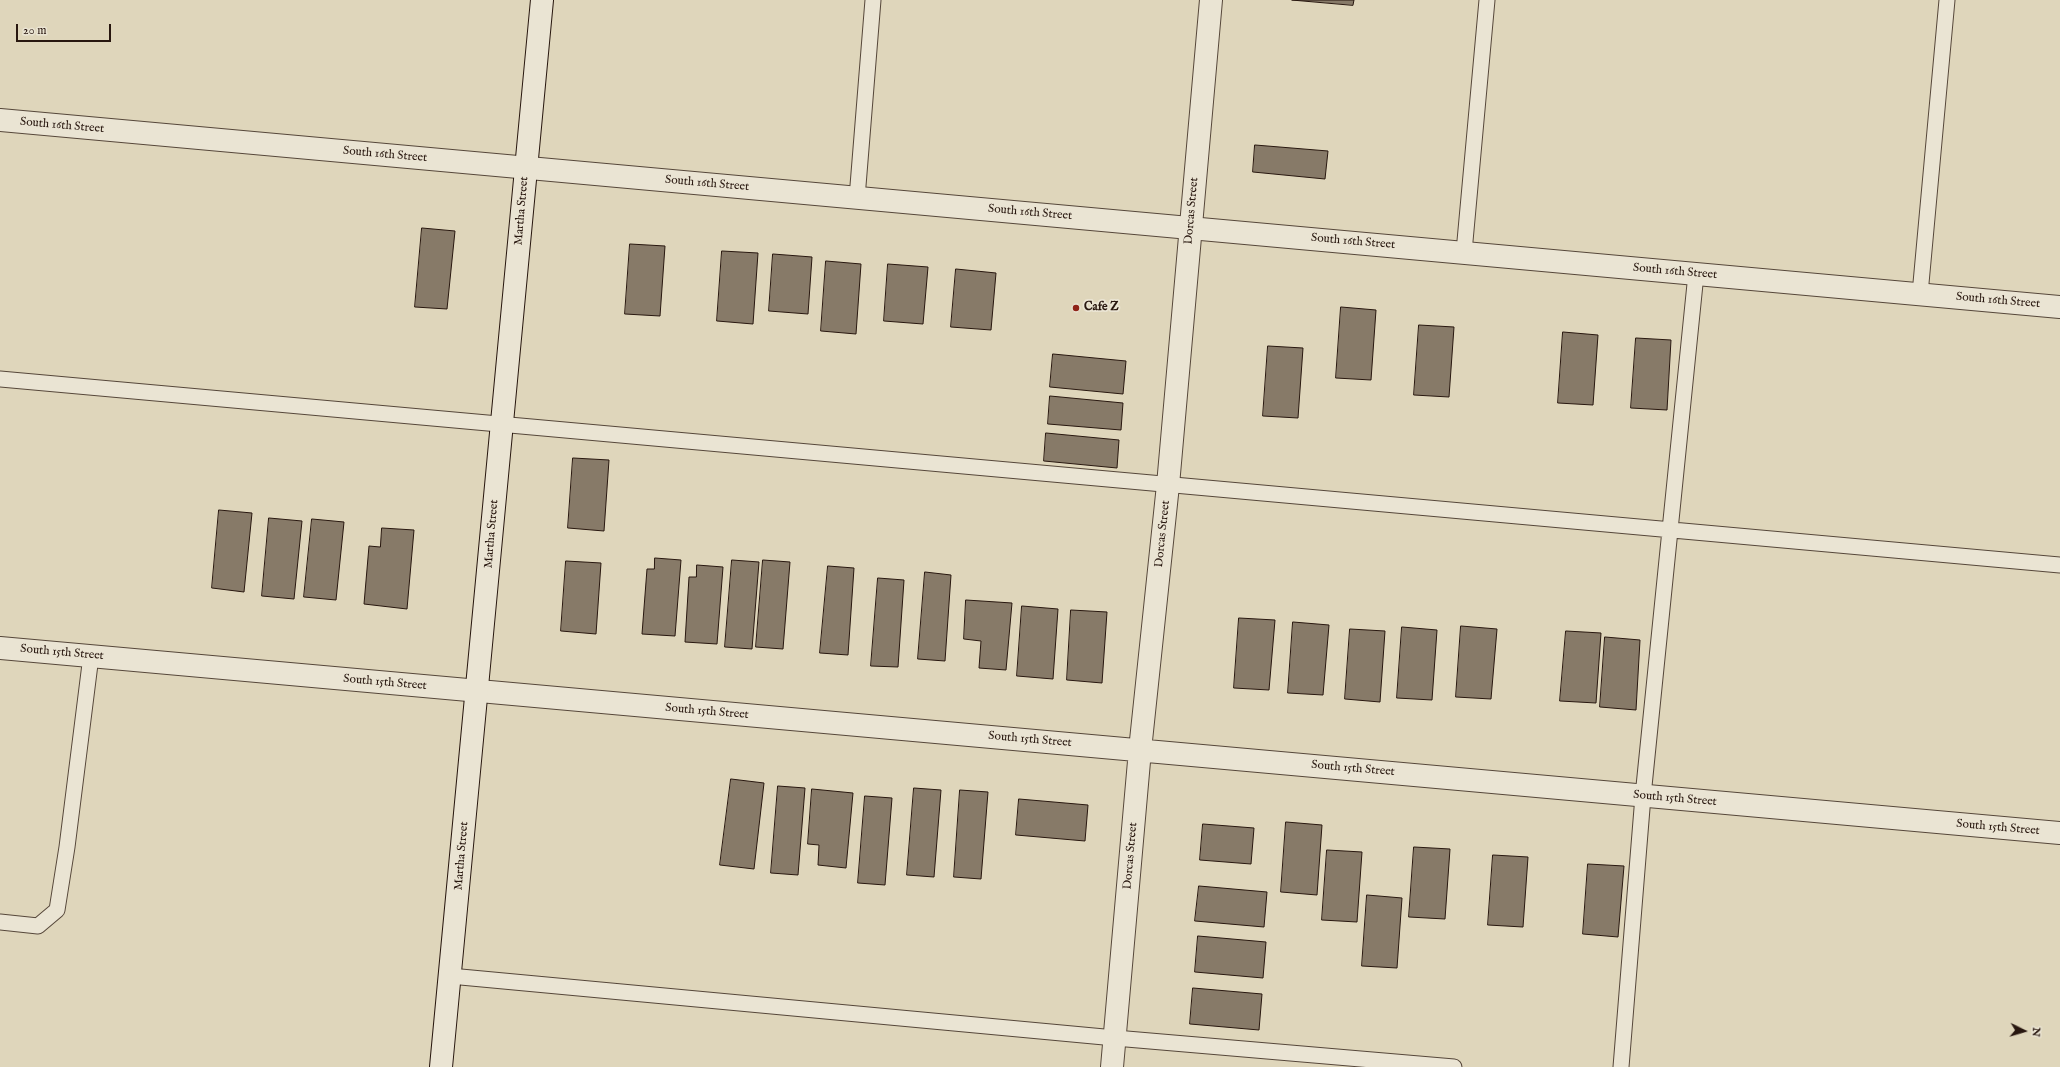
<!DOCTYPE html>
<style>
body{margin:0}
#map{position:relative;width:2060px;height:1067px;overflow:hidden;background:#dfd6bb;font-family:"IM FELL English",serif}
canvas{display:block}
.north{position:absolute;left:2004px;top:1011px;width:40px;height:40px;-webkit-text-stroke:3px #eae4d3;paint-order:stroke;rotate:95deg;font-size:11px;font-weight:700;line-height:16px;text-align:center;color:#28170f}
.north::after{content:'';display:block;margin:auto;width:14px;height:18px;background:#28170f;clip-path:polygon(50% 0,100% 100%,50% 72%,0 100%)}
.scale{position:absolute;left:16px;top:24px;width:95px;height:18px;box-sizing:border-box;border:2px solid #28170f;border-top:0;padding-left:5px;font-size:12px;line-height:14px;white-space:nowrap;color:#28170f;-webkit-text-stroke:3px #eae4d3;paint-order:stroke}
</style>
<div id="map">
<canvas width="2060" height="1067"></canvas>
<div class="north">N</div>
<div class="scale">20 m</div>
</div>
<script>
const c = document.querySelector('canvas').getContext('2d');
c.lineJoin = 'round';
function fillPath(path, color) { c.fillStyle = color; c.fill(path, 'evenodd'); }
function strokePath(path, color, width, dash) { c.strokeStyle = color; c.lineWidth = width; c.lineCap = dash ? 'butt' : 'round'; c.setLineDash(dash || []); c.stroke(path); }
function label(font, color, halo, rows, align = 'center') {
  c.font = font + ' "IM FELL English",serif'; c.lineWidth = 3.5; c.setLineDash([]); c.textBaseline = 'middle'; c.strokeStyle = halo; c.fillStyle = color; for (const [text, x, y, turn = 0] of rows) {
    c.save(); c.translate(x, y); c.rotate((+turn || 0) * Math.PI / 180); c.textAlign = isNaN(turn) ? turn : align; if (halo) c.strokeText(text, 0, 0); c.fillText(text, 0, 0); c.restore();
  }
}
const building = new Path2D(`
 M1292,0h62l-1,5z
 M1255,145l73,6 -3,28 -72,-7z
 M422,228l33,3 -8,78 -32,-2z
 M630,244l35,2 -5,70 -35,-2z
 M722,251l36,2 -5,71 -36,-3z
 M773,254l39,3 -4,57 -39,-3z
 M826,261l35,3 -5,70 -35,-3z
 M888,264l40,3 -5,57 -39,-3z
 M956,269l40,4 -5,57 -40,-3z
 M1341,307l35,3 -5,70 -35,-2z
 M1419,325l35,2 -5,70 -35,-2z
 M1563,332l35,3 -5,70 -35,-2z
 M1636,338l35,2 -4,70 -36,-2z
 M1268,346l35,2 -5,70 -35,-2z
 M1053,354l73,7 -3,33 -73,-7z
 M1050,396l73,7 -2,27 -73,-6z
 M1046,433l73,7 -2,28 -73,-7z
 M573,458l36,2 -5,71 -36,-3z
 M219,510l33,3 -8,79 -32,-4z
 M269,518l33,3 -8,78 -32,-3z
 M312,519l32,3 -8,78 -32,-3z
 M382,528l32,2 -7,79 -43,-5 5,-58 11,1z
 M655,558l26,2 -6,76 -33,-2 5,-65h7z
 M732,560l27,2 -7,87 -27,-2z
 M763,560l27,2 -7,87 -27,-2z
 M566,561l35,2 -5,71 -35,-3z
 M697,565l26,2 -6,77 -32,-2 4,-65h7z
 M828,566l26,2 -6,87 -28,-2z
 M925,572l26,3 -6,86 -27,-2z
 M878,578l26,2 -6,87 -27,-1z
 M966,600l46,3 -6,67 -27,-2 2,-27 -17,-2z
 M1022,606l36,3 -5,70 -36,-3z
 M1071,610l36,2 -5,71 -35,-3z
 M1239,618l36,2 -6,70 -35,-2z
 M1293,622l36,3 -6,70 -35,-2z
 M1461,626l36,3 -6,70 -35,-2z
 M1402,627l35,3 -5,70 -35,-2z
 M1350,629l35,2 -5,71 -35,-3z
 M1566,631l35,2 -5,70 -36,-2z
 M1605,637l35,3 -4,70 -36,-3z
 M731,779l33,4 -10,86 -34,-4z
 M778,786l27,2 -7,87 -27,-2z
 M914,788l27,2 -7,87 -27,-2z
 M812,789l41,4 -7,75 -28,-3 1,-20 -11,-1z
 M960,790l28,2 -7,87 -27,-2z
 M865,796l27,2 -7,87 -27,-2z
 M1019,799l69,6 -3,36 -69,-6z
 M1286,822l36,3 -5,70 -36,-3z
 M1203,824l51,4 -3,36 -51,-4z
 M1414,847l36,2 -5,70 -36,-2z
 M1327,850l35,2 -5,70 -35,-2z
 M1493,855l35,2 -5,70 -35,-2z
 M1588,864l36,2 -6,71 -35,-3z
 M1199,886l68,6 -3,35 -69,-6z
 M1367,895l35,3 -5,70 -35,-2z
 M1198,936l68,6 -3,36 -68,-6z
 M1193,988l69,6 -3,36 -69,-6z`);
fillPath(building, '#877a68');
strokePath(building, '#28170f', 1);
const service = new Path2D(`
 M857,198l16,-198
 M1464,252l23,-252
 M1920,294l27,-294
 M0,379l2060,186
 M0,922l38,4 19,-16 10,-63 24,-191
 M450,976l665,62 339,29
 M1621,1067l22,-271 53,-522`);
const minor = new Path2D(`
 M0,648l2060,185
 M1112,1067l28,-317 28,-265 43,-485`);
const tertiary = new Path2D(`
 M0,120l2060,187`);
const secondary = new Path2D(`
 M441,1067l101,-1067`);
strokePath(service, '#56473a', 17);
strokePath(minor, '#56473a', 24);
strokePath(tertiary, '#56473a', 24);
strokePath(secondary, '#28170f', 24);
strokePath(service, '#eae4d3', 15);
strokePath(minor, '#eae4d3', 22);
strokePath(tertiary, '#eae4d3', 22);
strokePath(secondary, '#eae4d3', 22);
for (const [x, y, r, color] of [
 [1076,308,4,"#8f2418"]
]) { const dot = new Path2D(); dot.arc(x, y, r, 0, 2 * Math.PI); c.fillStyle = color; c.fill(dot); strokePath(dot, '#eae4d3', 1.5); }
label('12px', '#28170f', '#eae4d3', [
 ["South 16th Street",62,126,5],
 ["South 16th Street",385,155,5],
 ["South 16th Street",707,184,5],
 ["Martha Street",522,211,-85],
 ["Dorcas Street",1192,211,-85],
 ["South 16th Street",1030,213,5],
 ["South 16th Street",1353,242,5],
 ["South 16th Street",1675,272,5],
 ["South 16th Street",1998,301,5],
 ["Martha Street",492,534,-85],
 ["Dorcas Street",1163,534,-84],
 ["South 15th Street",62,653,5],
 ["South 15th Street",385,683,5],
 ["South 15th Street",707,712,5],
 ["South 15th Street",1030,740,5],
 ["South 15th Street",1353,769,5],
 ["South 15th Street",1675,799,5],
 ["South 15th Street",1998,828,5],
 ["Martha Street",462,856,-85],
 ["Dorcas Street",1131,856,-85]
]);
label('bold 12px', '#28170f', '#eae4d3', [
 ["Cafe Z",1084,308]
], 'left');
</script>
